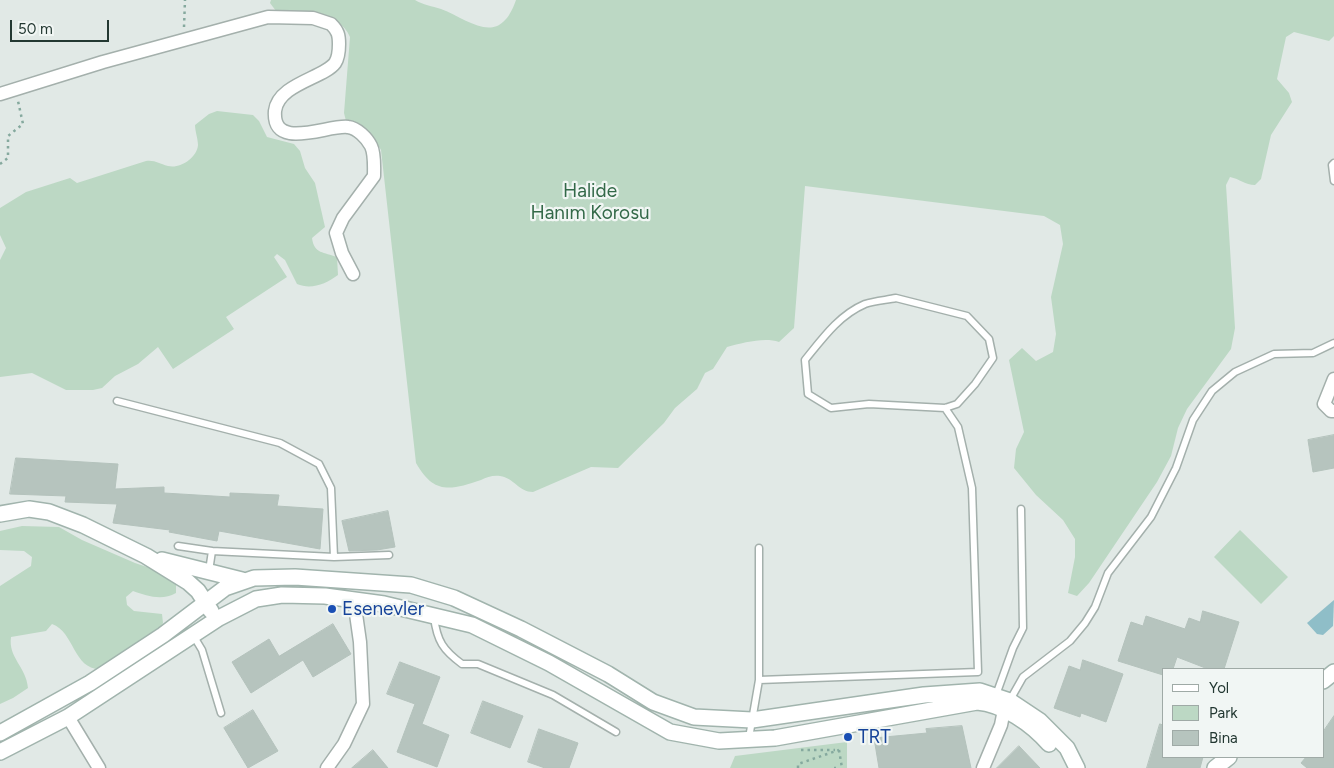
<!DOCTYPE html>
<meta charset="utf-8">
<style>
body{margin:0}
#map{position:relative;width:1334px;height:768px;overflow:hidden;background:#e1e9e6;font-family:Figtree,sans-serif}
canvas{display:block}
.legend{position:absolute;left:1162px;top:668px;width:162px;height:90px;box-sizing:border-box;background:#f1f6f4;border:1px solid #9faaa6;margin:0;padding:6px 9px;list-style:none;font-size:15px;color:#233832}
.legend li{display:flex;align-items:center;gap:10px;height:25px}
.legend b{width:25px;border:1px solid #9faaa6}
.scale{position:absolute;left:10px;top:20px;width:99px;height:22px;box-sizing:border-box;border:2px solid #233832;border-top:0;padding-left:6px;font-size:15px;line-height:18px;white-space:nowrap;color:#233832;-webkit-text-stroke:4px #f1f6f4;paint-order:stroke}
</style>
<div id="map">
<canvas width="1334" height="768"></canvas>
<ul class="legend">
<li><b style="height:6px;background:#fff"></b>Yol</li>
<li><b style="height:14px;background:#bcd8c4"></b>Park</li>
<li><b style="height:14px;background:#b6c4be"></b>Bina</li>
</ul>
<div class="scale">50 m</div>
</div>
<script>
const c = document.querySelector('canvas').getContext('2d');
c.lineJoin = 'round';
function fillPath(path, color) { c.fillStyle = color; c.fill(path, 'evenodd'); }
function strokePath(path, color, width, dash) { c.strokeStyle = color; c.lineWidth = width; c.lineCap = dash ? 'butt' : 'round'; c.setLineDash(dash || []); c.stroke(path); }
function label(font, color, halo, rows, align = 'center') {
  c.font = font + ' Figtree,sans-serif'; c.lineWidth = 4.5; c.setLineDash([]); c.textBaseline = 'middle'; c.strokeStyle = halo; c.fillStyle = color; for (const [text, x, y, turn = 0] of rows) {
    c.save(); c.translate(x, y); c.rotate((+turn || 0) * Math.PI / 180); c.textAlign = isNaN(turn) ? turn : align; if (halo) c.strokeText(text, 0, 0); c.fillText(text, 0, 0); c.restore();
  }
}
fillPath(new Path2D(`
 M271,0h144c8,5 17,6 26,9 29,11 58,40 75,-9h818v36l-5,5 -35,-9 -8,5 -9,42 12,14 3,9 -21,33 -10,44 -6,6c-10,0 -15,-6 -25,-8l-4,8 9,143 -4,21 -44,60 -9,19 -7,28 -14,26 -68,101 -12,13 -9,-3 7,-36v-18l-12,-19 -27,-25 -22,-27 2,-19 8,-17 -15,-72 13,-12 14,13 17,-9 3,-18 -5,-37 12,-53 -3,-19 -16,-9 -239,-30 -11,142 -15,14c-15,-5 -36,1 -52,5l-14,22 -8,4 -8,16 -22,19 -11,15 -46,45 -27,-1 -58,25c-14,0 -19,-14 -33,-16 -7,-1 -13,1 -19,4 -30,10 -47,15 -65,-17l-35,-313 -10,-16 -25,-13 -2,-8 6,-76c-11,-27 -50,-23 -74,-26l-6,-8z
 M217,111l36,4 6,6 8,16 27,7 6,7 5,17 10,15 10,44 -13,11c2,16 12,14 25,19l1,18c-12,9 -27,15 -41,9l-12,-24 -8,-6 -3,3 13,20 -61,40 8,12 -61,40 -15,-22 -20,17 -23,12 -13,12 -9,2h-27l-34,-17 -32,4v-117l6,-12 -6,-13v-27l26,-16 44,-14 7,5 69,-22c10,-1 13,3 22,5 12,3 29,-8 30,-21 0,-6 -3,-14 -3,-20l14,-11z
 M22,526l37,1 23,13 53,23 27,9 14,8v13c-14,8 -29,3 -43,-2l-7,6 1,8 7,6 28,3 1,9 -5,8 -56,38c-29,2 -27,-37 -50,-45l-6,7 -35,6c-3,21 15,29 17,51l-15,10 -13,6v-118l31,-20 1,-9 -8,-6 -24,-1v-19z
 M1240,530l48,47 -27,27 -47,-47z
 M847,742v26h-117l5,-12z`), '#bcd8c4');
fillPath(new Path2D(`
 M1334,600l-1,26 -10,9 -6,-1 -10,-11z`), '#8fbec8');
const building = new Path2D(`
 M1334,435v33l-21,4 -5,-32z
 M16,458l102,6 -3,25 49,-2v6l66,4v-4l49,2 -2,11 46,3 -3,40 -101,-18 -2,10 -48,-9 1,-2 -57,-7 4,-19 -52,-2 1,-6 -56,-2z
 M388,511l7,36 -18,3 -28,1 -7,-30z
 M1203,611l36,11 -15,47h-16l-31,-12 -4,12h-10v6l-45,-14 13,-39 12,4 3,-10 39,13 4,-11 11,4z
 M333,624l18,30 -38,23 -10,-17 -52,33 -19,-31 37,-23 10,17z
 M1083,660l40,14 -17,48 -25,-9 -1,4 -26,-9 15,-42 11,4z
 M400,662l40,15 -18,47 27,11 -12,32 -40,-15 18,-48 -28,-10z
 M483,701l40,15 -13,32 -39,-15z
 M253,710l25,41 -30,17 -24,-40z
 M1334,716v52h-27l-6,-5 5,-6h17v-25z
 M1160,724l3,1v32h40l-3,11h-53z
 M962,726l9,42h-92l-5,-30 53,-5 -1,-4z
 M539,729l39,14 -9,25h-24l-17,-6z
 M1019,746l21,22h-43z
 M373,750l15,18h-36z`);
fillPath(building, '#b6c4be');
strokePath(building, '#b4c2bc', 1);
const lane = new Path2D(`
 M1334,163l-2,2 2,16
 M896,298l71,18 22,23 4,19 -18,26 -18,20 -12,4 -76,-4 -38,4 -23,-14 -3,-34c17,-21 34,-45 60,-56 9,-3 21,-4 31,-6z
 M117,401l163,42 39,21 12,24 3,69
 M178,546l34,5 122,6 55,-2
 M759,548v132
 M209,571l3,-20
 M434,617c3,24 9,33 28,47h16l75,31 63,37
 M193,635l9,15 19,63
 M996,695l17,-47 10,-20 -2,-119
 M1010,700l13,-23 47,-36 15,-18 10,-16 13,-34 43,-56 25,-49 17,-48 19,-29 23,-19 39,-18 39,-1 21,-10
 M749,738l10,-58 219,-8 -6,-184 -14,-61 -13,-19`);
const street = new Path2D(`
 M0,94l103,-32 165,-45 45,1 18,6c7,7 8,11 8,20 0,6 0,13 -4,19 -11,15 -57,21 -60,48 -3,41 54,13 73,16 9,1 19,11 23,19 4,8 3,21 3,30l-31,42 -7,15 6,20 11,21
 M1334,379l-10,25 7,7h3
 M68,717l31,51
 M327,768l17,-24 19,-40 -3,-62 -6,-42
 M983,768l18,-43 3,-15`);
const secondary = new Path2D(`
 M0,514l29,-5 20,3 34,13 63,31 42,26 10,9 13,20
 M162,560l80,20
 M1323,681l11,-9
 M0,733l90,-50 73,-48 62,-47 29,-10 41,-1 116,8 43,13 67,31 87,45 45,28 41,15 58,3 172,-25 56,-4 30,10 30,20 27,27 10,20
 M0,752l68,-35 151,-99 37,-19 26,-4 43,1 59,8 88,21 77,38 121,69 49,9 56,-3 202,-36c26,2 55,22 72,42
 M1215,768l14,-11`);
strokePath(lane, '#a4b0ac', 9);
strokePath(street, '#a4b0ac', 15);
strokePath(secondary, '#a1b4ad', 18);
strokePath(new Path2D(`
 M184,27l1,-27
 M0,164l8,-6v-22l15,-12 -5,-23
 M801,750h34
 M839,750l3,18
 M798,768v-4l41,-14
 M834,768h2`), '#85a99e', 2.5, [2.5, 4]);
strokePath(lane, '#fff', 6);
strokePath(street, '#fff', 12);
strokePath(secondary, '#fff', 15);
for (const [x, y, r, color] of [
 [332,609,5,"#1a4fb4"],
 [848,737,5,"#1a4fb4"]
]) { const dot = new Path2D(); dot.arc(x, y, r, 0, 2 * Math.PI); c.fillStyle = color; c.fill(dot); strokePath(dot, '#f1f6f4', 2); }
label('19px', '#336948', '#f1f6f4', [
 ["Halide",590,191],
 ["Hanım Korosu",590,213]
]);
label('19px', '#164399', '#f1f6f4', [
 ["Esenevler",342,609],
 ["TRT",858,737]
], 'left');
</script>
